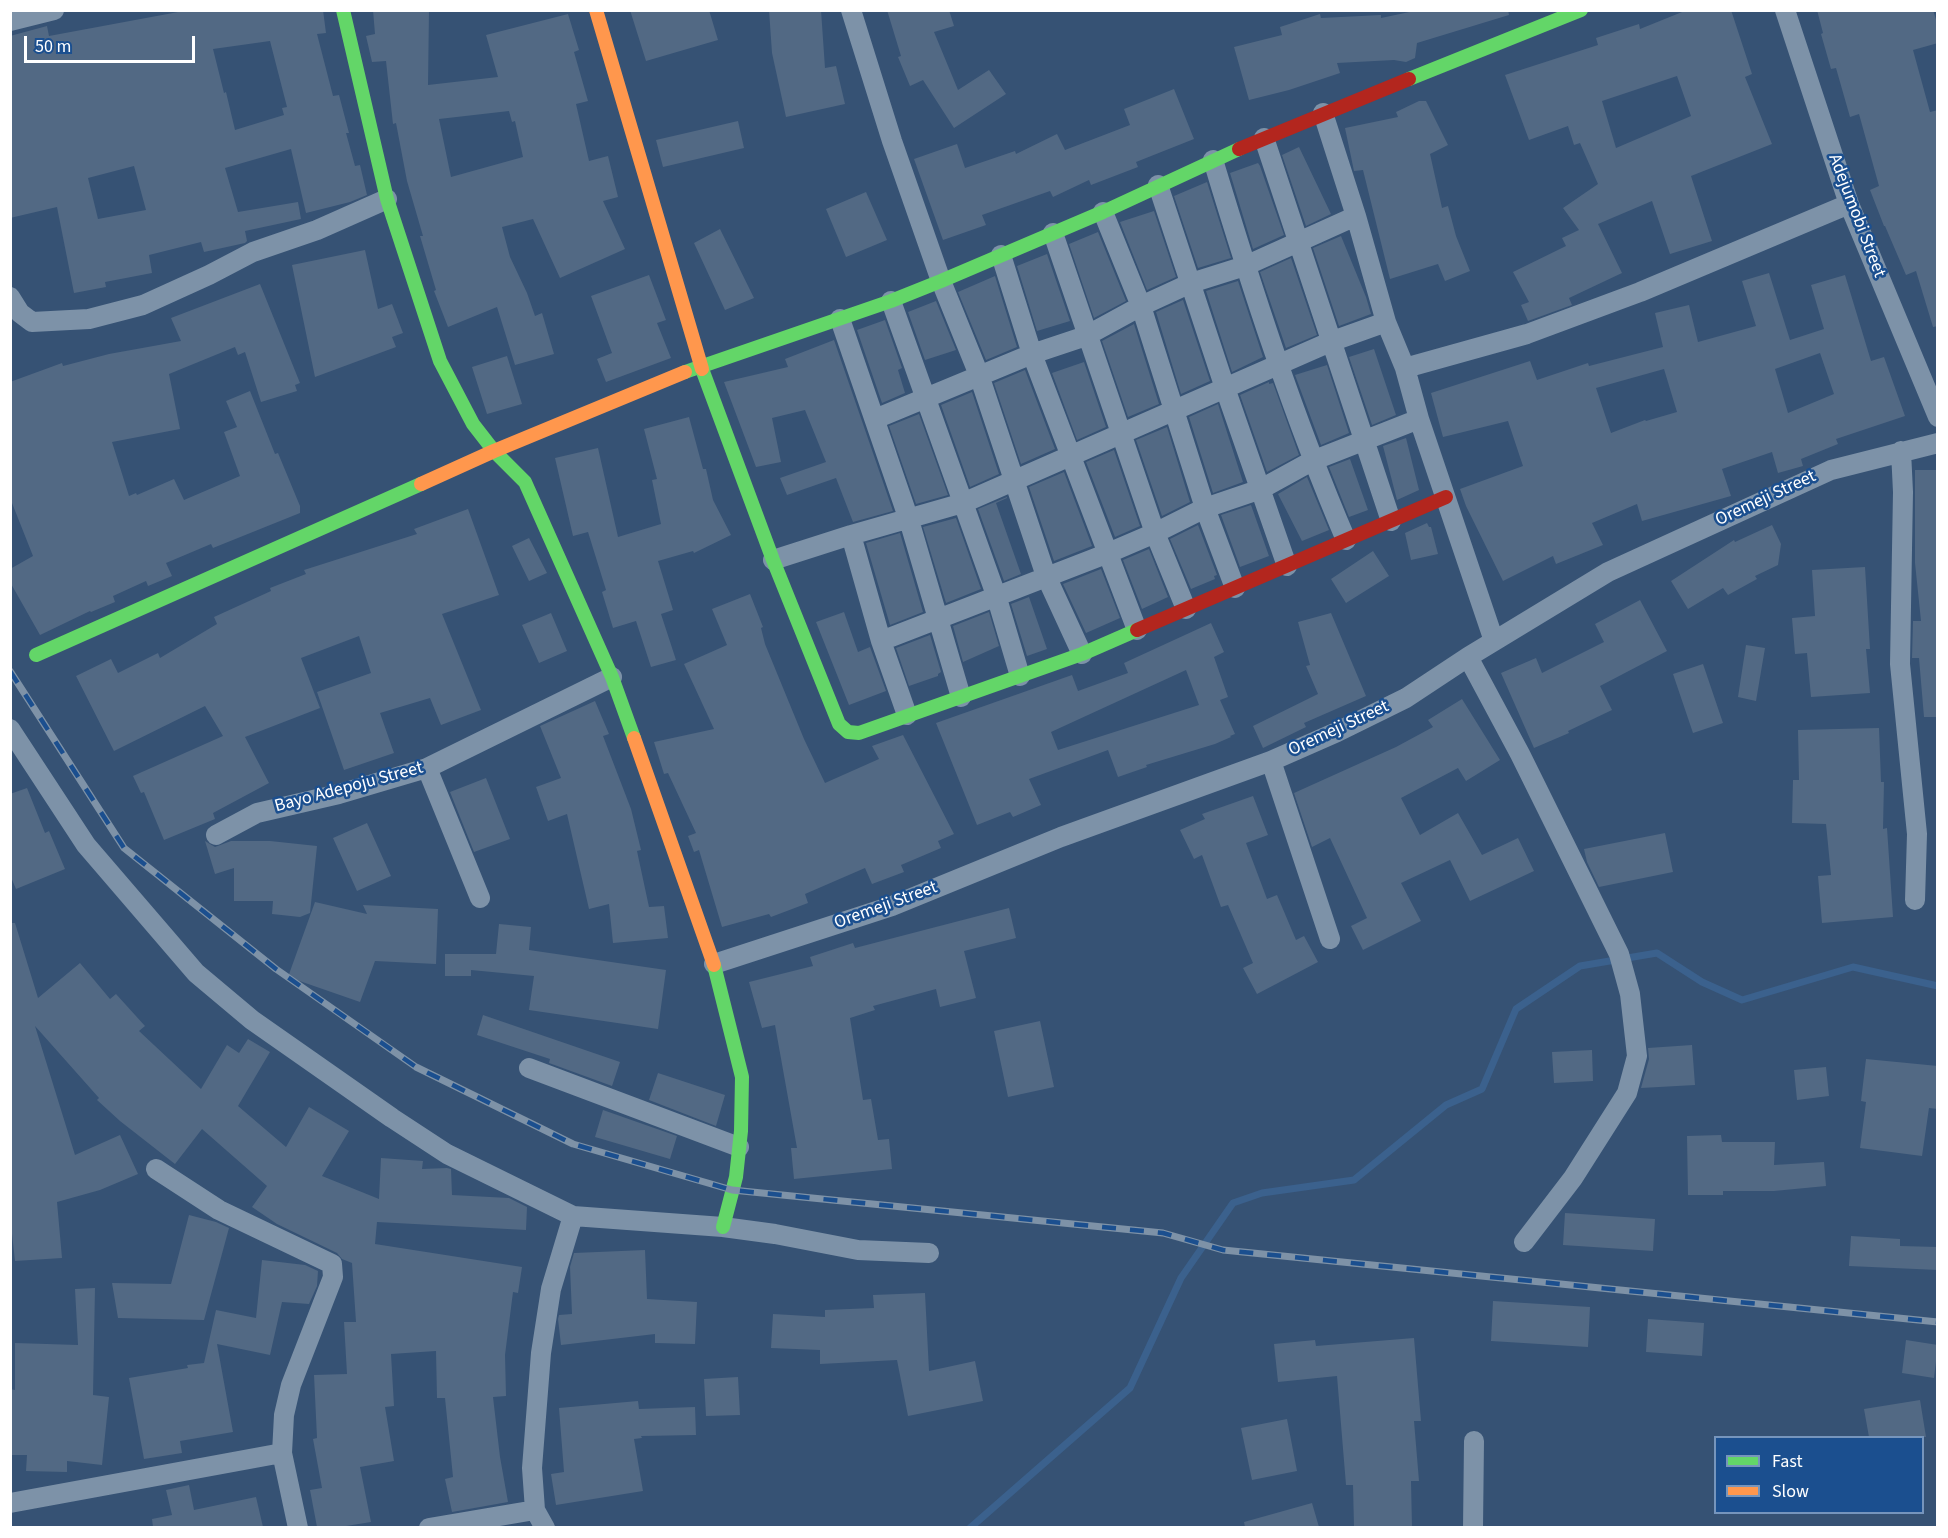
<!DOCTYPE html>
<style>
body{margin:0}
#map{position:relative;width:1948px;height:1538px;overflow:hidden;background:#365274;font-family:"Source Sans 3",sans-serif}
canvas{display:block}
.frame{position:absolute;inset:0;border:12px solid #fff;pointer-events:none}
.legend{position:absolute;left:1714px;top:1436px;width:210px;height:78px;box-sizing:border-box;background:#1b4f8f;border:2px solid #7695bc;margin:0;padding:8px 10px;list-style:none;font-size:18px;color:#fff}
.legend li{display:flex;align-items:center;gap:12px;height:30px}
.legend b{width:30px;border:2px solid #7695bc}
.scale{position:absolute;left:24px;top:36px;width:171px;height:27px;box-sizing:border-box;border:3px solid #fff;border-top:0;padding-left:8px;font-size:18px;line-height:21px;white-space:nowrap;color:#fff;-webkit-text-stroke:4px #1b4f8f;paint-order:stroke}
</style>
<div id="map">
<canvas width="1948" height="1538"></canvas>
<div class="frame"></div>
<ul class="legend">
<li><b style="height:8px;background:#63d668"></b>Fast</li>
<li><b style="height:8px;background:#ff974d"></b>Slow</li>
</ul>
<div class="scale">50 m</div>
</div>
<script>
const c = document.querySelector('canvas').getContext('2d');
c.lineJoin = 'round';
function strokePath(path, color, width, dash) { c.strokeStyle = color; c.lineWidth = width; c.lineCap = dash ? 'butt' : 'round'; c.setLineDash(dash || []); c.stroke(path); }
function fillPath(path, color) { c.fillStyle = color; c.fill(path, 'evenodd'); }
function label(font, color, halo, rows, align = 'center') {
  c.font = font + ' "Source Sans 3",sans-serif'; c.lineWidth = 5; c.setLineDash([]); c.textBaseline = 'middle'; c.strokeStyle = halo; c.fillStyle = color; for (const [text, x, y, turn = 0] of rows) {
    c.save(); c.translate(x, y); c.rotate((+turn || 0) * Math.PI / 180); c.textAlign = isNaN(turn) ? turn : align; if (halo) c.strokeText(text, 0, 0); c.fillText(text, 0, 0); c.restore();
  }
}
strokePath(new Path2D(`
 M970,1528l160,-140 51,-110 52,-75 29,-10 92,-13 92,-75 36,-16 34,-80 64,-43 77,-13 45,29 40,18 111,-33 85,19`), '#3b618d', 7);
fillPath(new Path2D(`
 M189,10h134l3,23 -9,1 16,62 6,-1 10,38h-3l9,33 5,-1 7,30 -17,7 -44,11 -15,-64 -66,19 13,44 60,-10 3,17 -56,12 2,10 -2,2 -41,9 -3,-10 -52,13 3,18 -47,9 1,5 -32,6 -17,-86 -47,11v-182l37,-10 2,10zM270,41l17,66 -5,1 2,7 -49,15 -9,-38 -2,1 -11,-44zM134,166l12,44 -48,9 -10,-41z
 M373,10h56l-1,75 70,-8 -12,-42 82,-21 11,36 -5,2 14,49 -12,3 13,57 19,-5 10,41 -15,4 22,48 -65,29 -27,-59 -31,8 8,30 17,36 8,23 7,-3 12,41 -39,11 -18,-58 -49,20 -14,-36 2,-1 -16,-54h3l-16,-55 -11,-58 -3,1 -7,-63 -14,1 -6,-26 9,-2zM509,111l3,11 3,-1 8,36 -72,20 -12,-58z
 M630,10h79l9,30 -72,21z
 M769,10h52l4,58 11,-2 9,38 -59,13 -14,-64z
 M887,10h62l5,16 -20,6 24,58 31,-20 17,24 -52,34 -31,-48 -13,6 -12,-29 3,-1z
 M1419,10h89l1,5 -92,28 -2,15 -9,4 -12,-2 -57,3 3,10 -51,17 -40,10 -15,-53 48,-12 -2,-8 40,-13 1,4 60,-3v3z
 M1687,10h44l21,64 -7,3 27,67 -81,32 21,65 -42,13 -18,-53 -54,23 24,49 -53,25 3,7 -44,16 -7,-16 8,-3 -16,-30 53,-26 -4,-8 17,-8 -16,-22 35,-24 -18,-41 -6,2 -6,-19 -39,14 -24,-65 93,-30 -2,-7 43,-14 1,5zM1677,76l14,40 -75,32 -14,-47z
 M1817,10h116l5,16v17l-25,7 17,62 8,-2v216l-5,1 -17,-56 -10,4 -21,-49h-1l-14,-36 9,-4 -20,-72 -9,3 -14,-49 -5,1 -10,-35 2,-1z
 M1174,89l20,50 -58,23 2,5 -47,18 -2,-5 -36,17 -3,-6 -68,24 4,10 -43,15 -29,-81 43,-15 8,24 50,-17 1,3 41,-20 8,16 65,-25 -6,-16z
 M1419,101h7l22,44 -18,9 12,54 6,-2 8,30 14,35 -25,10 -7,-17 -48,15 -27,-109 -9,1 -9,-43 53,-11 -2,-5z
 M738,121l6,27 -81,19 -7,-27z
 M1299,147l32,67 -25,12 -24,-71z
 M1258,163l2,3 24,69 -31,14 -23,-76z
 M1207,182l24,76 -33,10 -24,-72z
 M866,192l21,48 -41,17 -20,-48z
 M1154,211l22,66 -29,13 -27,-68z
 M720,229l34,69 -29,12 -31,-67z
 M1098,232l28,69 -32,17 -25,-74z
 M1341,236l25,61 5,17 -32,12 -26,-78z
 M365,250l13,59 14,-5 11,29 -11,4 4,10 -81,30 -23,-112z
 M1047,254l23,67 -33,10 -20,-65z
 M1291,258l26,77 -31,13 -26,-76z
 M1769,273l21,67 34,-11 -13,-44 34,-10 26,86 13,-4 21,59 -69,23 2,5 -37,15 2,7 -25,7 -6,-21 -50,17 9,27 -89,25 -5,-17 -45,19 11,22 -47,19 -3,-8 -50,25 -37,-75 -6,-17 63,-23 -15,-45 -65,16 -12,-44 99,-32 7,19 51,-17 1,3 74,-19 -8,-34 34,-8 9,37 58,-16 -14,-45zM1820,353l14,41 -46,19 -13,-44zM1664,369l13,43 -31,9 -1,-1 -34,13 -15,-45z
 M649,275l17,45 -9,3 14,35 -65,24 -9,-23 15,-6 -21,-57z
 M995,276l22,71 -31,13 -28,-68z
 M1238,281l25,76 -31,15 -26,-81z
 M260,284l40,99 -5,2 2,6 -36,11 -16,-50 -7,3 -3,-8 -66,27 11,55 -68,13 17,54 7,-3 1,2 37,-16 10,21 56,-24 -16,-44 13,-5 -11,-26 24,-10 25,63 3,-1 22,53v7l-87,35 -2,-4 -45,19 6,13 -24,10 -2,-5 -33,15 2,6 -24,10 -1,-1 -50,24 -30,-53v-13l23,-13 -23,-58v-116l52,-19 1,3 46,-12 72,-13 -10,-23z
 M1183,300l27,81 -29,13 -25,-82z
 M936,301l20,49 -31,10 -17,-48z
 M885,320l17,48 -4,2 7,23 -23,10 -25,-73z
 M1134,324l25,80 -31,13 -26,-76z
 M834,340l59,171 -40,11 -17,-44 -49,17 -7,-17 46,-16 -21,-52 -33,8 9,44 -25,5 -32,-85 64,-15 -3,-8z
 M1374,349l22,66 -24,10 -23,-68z
 M507,356l15,48 -35,10 -15,-47z
 M1084,362l22,65 -29,13 -25,-67z
 M1327,365l22,68 -28,12 -26,-70z
 M1025,370l30,79 -34,15 -27,-81z
 M1269,382v2l4,-1 26,72 -32,17 -27,-77z
 M972,392l27,82 -29,13 -29,-82z
 M1218,404l25,78 -30,11 -24,-76z
 M919,414l29,81 -32,9 -27,-78z
 M689,417l14,52h3l7,31 18,35 -37,18 -1,-2 -35,10 15,49 -12,4 15,46 -25,7 -15,-46 -23,7 -11,-36 4,-2 -18,-58 -15,4 -18,-78 43,-10 20,89 43,-13 -9,-44 5,-1 -13,-50z
 M1167,427l23,75 -28,14 -26,-76z
 M1406,438l13,52 -22,10 -14,-54z
 M1114,450l26,76 -25,11 -29,-75z
 M1350,459l18,51 -19,7 -20,-50z
 M1915,470h23v247h-14l-5,-59h-7l1,-37h8l-6,-58z
 M1064,472l28,74 -38,15 -25,-74z
 M1307,477l22,53 -27,11 -24,-47z
 M1007,497v1l-11,5 25,71 -17,7 -26,-72z
 M1251,505l18,51 -29,11 -19,-52z
 M468,509l31,86 -57,19 39,96 -40,15 -11,-27 -50,15 14,40 -50,17 -27,-78 54,-19 -12,-37 -58,22 19,50 -75,29 24,46 -56,30 2,6 -51,21 -20,-48 -3,1 -8,-17 90,-40 -18,-30 -91,45 -38,-75 35,-17 7,14 40,-20 2,5 57,-34 -3,-7 57,-26 -1,-3 36,-14 -2,-4 113,-36 -3,-5z
 M956,518l25,71 -35,14 -23,-76z
 M1427,523l2,4h2l7,27 -27,6 -6,-27z
 M1198,525l19,50 -3,1 1,3 -24,10 -21,-50z
 M1772,525l9,19 -3,21 -23,11 2,3 -29,16 -5,-7 -35,21 -17,-28 63,-41 1,2z
 M900,533l23,79 -33,13 -24,-82z
 M529,538l18,35 -18,8 -17,-35z
 M1149,549l19,48 -26,12 -19,-49z
 M1373,551l16,25 -43,27 -15,-24z
 M1865,567l5,82h-4l4,44 -59,4 -4,-44 -12,1 -3,-36 23,-2 -3,-46z
 M1101,569l19,49 -34,15 -23,-49z
 M750,594l13,33 -2,1 4,16 39,95 21,44 54,-24 -7,-13 31,-11 51,99 -16,7 3,7 -40,17 3,7 -32,12 -7,-16 -60,26 3,9 -37,14 -2,-3 -47,13 -23,-77 -5,2 -6,-16 8,-3 -28,-60 -4,1 -10,-32 60,-13 -30,-65 43,-19 -15,-36z
 M1029,597l18,52 -20,7 -16,-52z
 M1640,600l27,51 -67,35 12,24 -44,21 1,2 -35,15 -33,-75 35,-15 6,15 62,-31 -9,-18z
 M844,612l14,40 12,-5 16,44 -37,14 -33,-83z
 M989,612l10,34 -36,16 -10,-36z
 M551,613l16,38 -28,12 -17,-38z
 M1331,613l35,83 -62,27 2,4 -43,21 -10,-22 65,-32 -12,-28 4,-1 -12,-43z
 M1211,623l13,29 -10,5 14,40 -8,3 15,34 -5,2 1,1 -16,7 -69,21 1,2 -29,10 -10,-27 -79,29 12,26 -28,12 -3,-5 -33,13 -41,-102 136,-48 6,16 50,-18 -4,-10zM1186,670l13,35 -141,45 -7,-18z
 M930,635l11,37 -3,2v2l-29,10 -13,-38z
 M1746,645l19,3 -9,53 -18,-4z
 M1703,664l20,59 -30,10 -20,-59z
 M1462,699l38,61 -34,21 -8,-13 -57,30 19,37 38,-22 24,42 36,-17 16,33 -64,30 -20,-41 -49,23 20,38 -58,29 -12,-24 16,-8 -37,-80 -18,9 -18,-54 102,-46 37,-20 -5,-7z
 M595,701l14,33 -6,2 28,73 10,41 -4,1 12,56 15,-1 4,32 -55,5 -4,-39 -20,5 -22,-95 -19,7 -12,-34 25,-9 -21,-52z
 M1879,728l2,54h3l-1,47 4,-1 6,89 -71,6 -4,-47 13,-1 -5,-51 -34,-1 1,-43h6l-1,-50z
 M486,778l24,61 -36,13 -24,-60z
 M27,788l18,45 4,-2 16,38 -49,20 -6,-14v-81z
 M1253,796l15,39 -22,8 21,56 10,-4 19,45 8,-4 14,26 -61,32 -14,-26 10,-5 -25,-58 -7,2 -19,-52 -8,4 -14,-29 25,-11 -3,-5z
 M367,823l24,53 -34,15 -24,-53z
 M1665,833l8,39 -74,15 -12,-25 -3,-13z
 M205,841l10,6 16,-6h39l47,5 -7,67 -10,4 -28,-3 1,-13h-39v-33l-19,6z
 M315,902l52,12 -4,-9 75,4 -2,55 -61,-3 -15,41 -72,-25z
 M1009,908l7,30 -52,13 12,47 -36,9 -4,-18 -63,17 2,4 -25,8 13,82 8,-1 7,41 11,-1 3,30 -98,10 -3,-31h6l-22,-123 -13,3 -13,-46 64,-16 -3,-9 43,-14 2,5z
 M10,923h5l23,75 42,-35 30,36 6,-5 29,32 -6,5 62,58 26,-44 12,8 9,-14 22,13 -32,54 48,41 23,-40 40,24 -27,45 57,23 2,-41 42,3 -1,8 25,-1 4,1 1,26 57,3 18,9 -1,23 -149,-8 -2,22 147,23 -4,26 -5,-1 -8,63 1,41 -13,1 7,60 8,45 -56,10 -7,-33 8,-2 -8,-79h-8l-1,-47 -45,3 3,52 -9,1 9,54 -34,6 11,55 -31,5h-23l-7,-37 12,-2 -9,-49 4,-1 -3,-63 33,-1 -3,-52h12l-4,-59 -10,-4 -5,-6 -60,-29 -25,-17 15,-21 -65,-57 -27,35 -55,-43 -23,-21 2,-2 -64,-72 40,129 45,-20 18,39 -38,16 -43,12 5,56 -47,3 -5,-45z
 M499,924l32,3 -2,23 137,20 -8,59 -129,-19 5,-34 -63,-6v6h-26v-22h51z
 M483,1015l137,47 -8,24 -63,-23 1,-4 -73,-24z
 M1040,1021l14,66 -46,10 -14,-66z
 M1692,1045l3,40 -54,3 8,-29 -1,-11z
 M1592,1050l1,31 -39,2 -2,-31z
 M1866,1059l72,7v43l-9,-1 -7,48 -62,-8 6,-46 -5,-1z
 M1826,1067l3,29 -32,4 -3,-30z
 M658,1073l67,22 -9,31 -67,-26z
 M603,1110l74,26 -7,23 -75,-22z
 M1721,1135l1,7h53l-1,23 50,-3 2,24 -52,5h-51v4h-35l-1,-59z
 M1565,1213l90,6 -2,32 -90,-6z
 M189,1215l27,7 13,6 -25,92 -86,-2 -6,-35 59,1z
 M1851,1236l49,3v7l38,1v23l-89,-4z
 M645,1250l2,49 50,3 -2,42 -40,-1v-9l-94,11 -3,-26 1,-4 13,-1 -2,-47 4,-14z
 M262,1260l43,5 13,6 -1,15 -8,18 -27,-2 -12,53 -53,-11 16,88 -53,9 2,12 -38,6 -15,-81 59,-10 -1,-3 17,-2 12,-53 40,8z
 M95,1288l-2,107 16,2 -7,68 -35,-4v11l-41,-1 1,-16h-17v-66l5,1v-47l63,2 -3,-56z
 M925,1293l4,78 46,-10 8,40 -75,15 -11,-56 -77,4v-14l-49,-2 2,-34 52,3v-7l49,-2 -1,-13z
 M1493,1301l97,6 -2,40 -97,-6z
 M1648,1319l56,4 -2,33 -56,-4z
 M1414,1338l7,83h-7l5,60h-8l1,46h-58l-1,-42h-7l-9,-109 -59,6 -4,-38 41,-4 1,6z
 M1906,1340l32,5 -4,33 -32,-5z
 M738,1377l2,38 -34,1 -2,-37z
 M1920,1400l6,37h-57l-5,-28z
 M638,1401l1,8 56,-2 1,28 -55,1 1,2 -8,1 9,52 -87,14 -5,-31 13,-2 -5,-64z
 M1287,1419l10,52 -45,9 -11,-52z
 M189,1485l5,25 62,-13 7,30h-110l-1,-8 20,-4 -6,-25z
 M1312,1503l7,24h-74l-1,-5z`), '#526984');
strokePath(new Path2D(`
 M851,10l41,131 49,140 38,94 67,201 36,78
 M1785,10l64,194 89,213
 M10,21l44,-11
 M1323,113l33,103 30,106 19,46 14,51 75,222
 M1264,138l127,383
 M1213,160c39,129 80,256 133,380
 M1158,185l67,203 62,178
 M1103,212l38,94 64,202 30,80
 M1053,233l102,300 31,76
 M1001,255l31,99 105,276
 M10,297l10,16 12,9 57,-3 54,-14 66,-30 44,-23 64,-22 70,-31
 M891,301l105,294 24,81
 M840,319l69,201 52,177
 M1405,368l122,-34 113,-42 209,-88
 M875,419l157,-65 54,-18 55,-30 50,-23 54,-17 111,-50
 M1901,451l2,41 -3,172 17,170 -2,66
 M851,535l112,-32 367,-161 56,-20
 M773,560l78,-25 30,106 26,74
 M881,641l225,-87 49,-21 50,-25 56,-19 51,-28 107,-42
 M1468,657l52,97 99,200 11,40 7,62 -10,37 -54,85 -49,64
 M10,729l76,116 110,128 56,47 140,98 55,36 126,62 150,11 52,7 83,16 71,3
 M1271,761l59,178
 M427,768l53,130
 M216,835l41,-22 82,-19 88,-26 185,-91
 M714,964l178,-58 169,-69 210,-76 66,-29 69,-34 62,-41 140,-85 223,-102 107,-27
 M529,1068l210,79
 M156,1169l63,41 113,54 1,13 -42,108 -7,30 -2,38 16,75
 M10,1503l272,-50
 M429,1528l106,-18
 M545,1528l-10,-18 -3,-42 9,-115 10,-64 22,-73
 M1473,1528l1,-87`), '#7d92a8', 20);
strokePath(new Path2D(`
 M343,10l44,189 53,162 33,63 21,27 31,31 87,195 22,61
 M1409,79l172,-69
 M702,369l71,191 66,164 9,8 11,1 223,-79 55,-24
 M685,372l206,-71 50,-20 162,-69 136,-63
 M36,655l385,-171
 M714,965l28,112 -1,54 -5,46 -13,50`), '#63d668', 14);
strokePath(new Path2D(`
 M596,10l106,359
 M421,484l73,-33 191,-79
 M634,738l80,227`), '#ff974d', 14);
strokePath(new Path2D(`
 M1239,149l170,-70
 M1137,630l309,-133`), '#b3261e', 14);
const rail = new Path2D(`
 M10,671l114,177 152,121 140,98 157,77 159,46 431,43 60,17 715,72`);
strokePath(rail, '#7e92a7', 7);
strokePath(rail, '#1b4f8f', 4.5, [14]);
label('18px', '#fff', '#1b4f8f', [
 ["Adejumobi Street",1856,216,69],
 ["Oremeji Street",1766,499,-25],
 ["Oremeji Street",1339,729,-25],
 ["Bayo Adepoju Street",349,788,-15],
 ["Oremeji Street",886,906,-20]
]);
</script>
